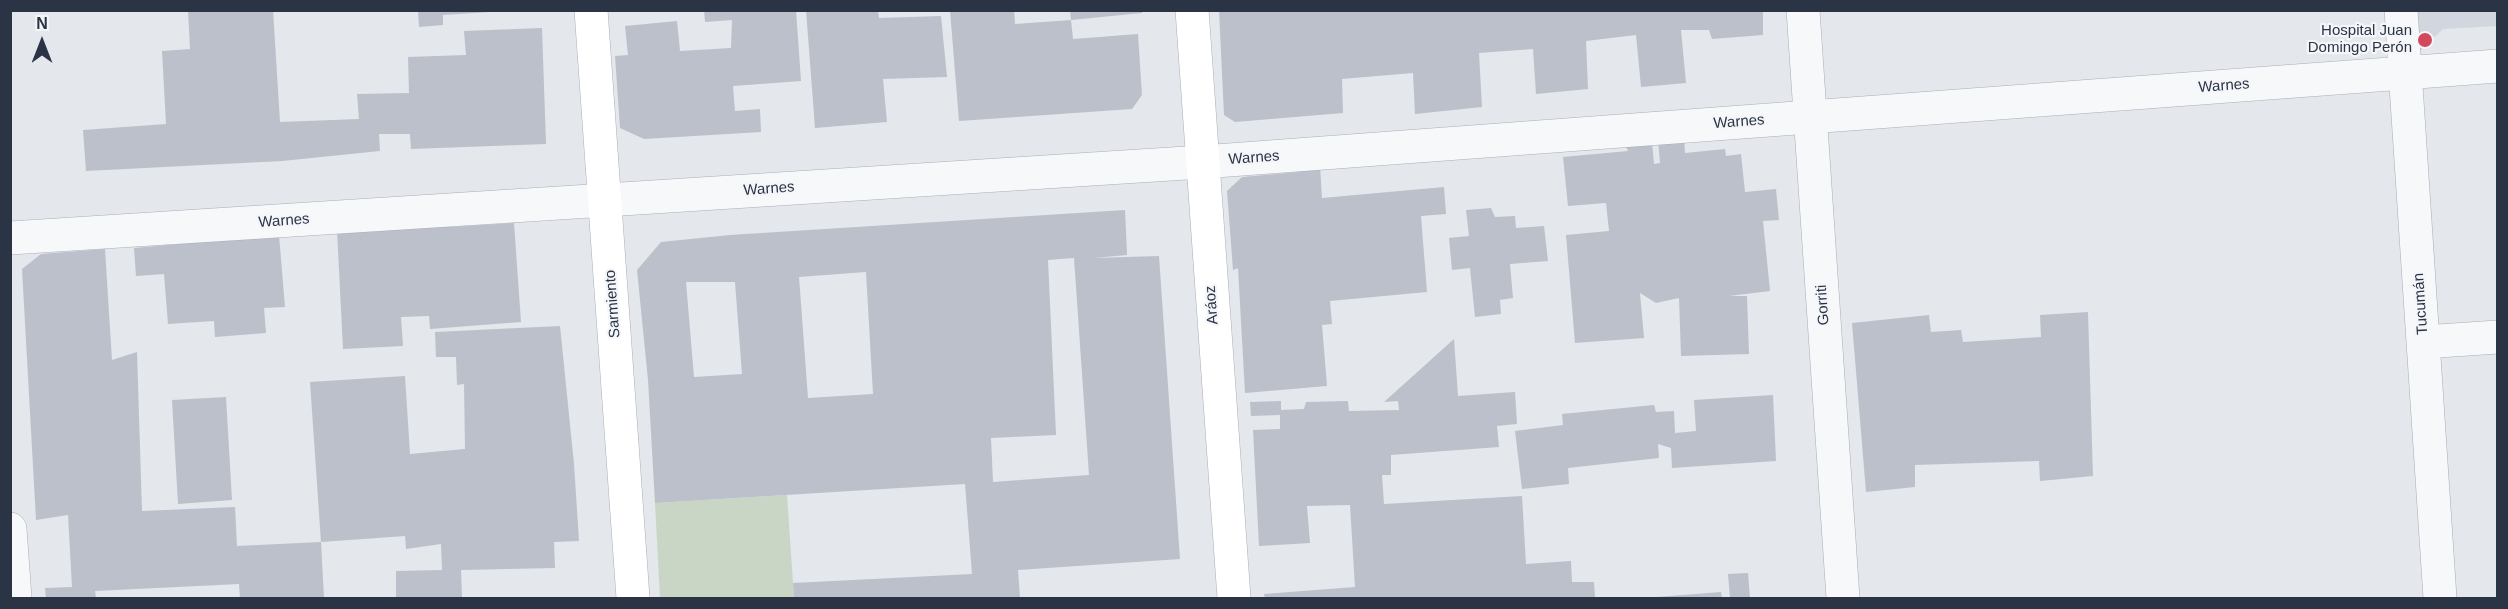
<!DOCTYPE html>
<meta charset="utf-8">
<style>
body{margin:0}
#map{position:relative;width:2508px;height:609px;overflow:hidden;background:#e4e7ec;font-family:Arial,sans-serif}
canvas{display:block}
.frame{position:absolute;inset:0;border:12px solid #2b3445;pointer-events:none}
.north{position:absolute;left:12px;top:12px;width:60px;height:60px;-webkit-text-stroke:4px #f4f6f9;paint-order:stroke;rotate:0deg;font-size:16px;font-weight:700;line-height:24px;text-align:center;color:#2b3445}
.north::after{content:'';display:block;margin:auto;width:21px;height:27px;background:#2b3445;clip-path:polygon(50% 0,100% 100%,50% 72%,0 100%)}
</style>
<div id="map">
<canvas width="2508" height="609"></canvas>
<div class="frame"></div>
<div class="north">N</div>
</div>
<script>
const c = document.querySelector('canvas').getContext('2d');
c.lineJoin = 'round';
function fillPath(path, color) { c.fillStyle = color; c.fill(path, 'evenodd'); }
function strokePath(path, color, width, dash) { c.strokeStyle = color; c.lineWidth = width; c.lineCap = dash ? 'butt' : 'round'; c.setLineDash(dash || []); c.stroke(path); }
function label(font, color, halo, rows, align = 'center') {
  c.font = font + ' Arial,sans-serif'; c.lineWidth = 4.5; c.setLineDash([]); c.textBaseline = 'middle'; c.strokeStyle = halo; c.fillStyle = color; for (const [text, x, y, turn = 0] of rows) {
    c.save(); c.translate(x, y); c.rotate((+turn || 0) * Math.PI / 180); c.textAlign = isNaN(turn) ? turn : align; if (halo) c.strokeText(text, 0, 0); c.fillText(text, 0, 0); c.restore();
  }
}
fillPath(new Path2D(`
 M2417,11h80v15l-54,3 -23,22z`), '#d2d6de');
fillPath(new Path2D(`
 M787,495l7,103h-134l-5,-95z`), '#c9d6c5');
fillPath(new Path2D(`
 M188,10h85l7,112 79,-3 -2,-25 52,-1 -1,-36 58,-2 -2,-24 78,-3 4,116 -135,5 -1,-15h-31l1,17 -98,10 -196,10 -3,-41 83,-6 -4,-73 28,-2z
 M418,10h72v2l-47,3v10l-24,2z
 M704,10h92l5,71 -68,5 2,25 25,-2 1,23 -117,7 -24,-11 -5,-72 13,-1 -3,-29 52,-5 3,30 51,-3 1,-28 -27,2z
 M806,10h72l1,8 62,-2 6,61 -64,2 4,43 -72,6z
 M950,10h64l1,14 56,-4 -1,-10h72v3l-71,7 2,19 65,-5 4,61 -10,14 -173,12z
 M1219,10h544v25l-51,4 -3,-9h-28l5,53 -45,4 -5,-52 -50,6 2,48 -52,5 -3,-45 -54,4 3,54 -67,7 -2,-41 -71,6 1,34 -108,9 -11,-7z
 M1684,138l1,15 40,-4 1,7 15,-2 4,38 31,-3 3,31 -16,1 7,70 -41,5h18l2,58 -68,2 -2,-58 -23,5 -16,-10 4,45 -69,5 -9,-108 43,-4 -3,-28 -38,3 -5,-49 65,-6 -3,-7 27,-2 2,22 6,-1 -2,-23z
 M1320,166l2,32 122,-11 2,27 -25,2 6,76 -97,9 2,23 -10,1 5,61 -82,7 -7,-125 -5,2 -6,-79 15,-14 57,-5 -1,-5z
 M1491,208l4,9 20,-1 1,12 28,-2 4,35 -38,3 3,34 -13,2 1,14 -26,3 -5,-49 -18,2 -3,-32 20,-2 -3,-26z
 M1125,210l2,45 -33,3 65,-2 21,303 -162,11 2,28h-226l-1,-15 179,-9 -7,-90 -310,19 -7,-123 -11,-110 24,-28 69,-7zM1074,258l15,217 -96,7 -2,-44 65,-3 -8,-175zM866,272l7,122 -65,4 -9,-121zM686,282h49l7,92 -48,3z
 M448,220l3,7 63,-4 7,99 -91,7 -1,-13 -28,1 2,29 -60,3 -6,-119z
 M279,235l6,72 -21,1 2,25 -51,4 -1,-16 -46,3 -4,-50 -28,2 -2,-28z
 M105,249l7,111 25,-8 5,159 93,-4 2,39 84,-4 -11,-160 95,-6 5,78 55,-5 -1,-65 -7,1 -1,-28h-20l-1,-25 125,-6 14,138 5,77 -25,1 1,26 -94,2 1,28h-66v-27l46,-1 -1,-26 -35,5 -1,-13 -84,6 3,56h-84l-1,-14 -144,7 1,7h-50l-1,-10 27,-1 -4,-72 -32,5 -14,-251 19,-15z
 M2088,312l5,164 -53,5 -1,-20 -124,4v22l-49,5 -14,-169 77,-8 2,17 30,-2 2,12 78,-5 -1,-22z
 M1454,339l4,57 57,-4 2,32 -20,2 2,21 -108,8v20h-9l2,29 138,-8 4,68 45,-3 1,21h22l1,16h-330l-1,-4 91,-7 -5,-82 -43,1 3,37 -51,3 -6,-116 27,-1v-14l-29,1 -1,-14 31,-1v9l23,-1 2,-7 42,-1 1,10 50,-1 -1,-9 -14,1z
 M1773,395l3,66 -104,7 -1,-20 -13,-4 1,14 -91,10 1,16 -47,5 -7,-58 48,-6 -1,-11 92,-9 2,7 18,-1 1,22 21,-2 -2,-31z
 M226,397l6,103 -54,4 -6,-104z
 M1748,573l2,25h-20l-2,-24z
 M1721,592l1,6h-65v-1z`), '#bbc0ca');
const street = new Path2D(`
 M1803,10l40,588
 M2401,10l39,588
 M10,238l1192,-76 1296,-96
 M2423,342l75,-5
 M10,529l5,69`);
const secondary = new Path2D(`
 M591,10l42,588
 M1192,10l42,588`);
strokePath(street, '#a9aeb7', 34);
strokePath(secondary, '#a9aeb7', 34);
strokePath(street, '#f7f8fa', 33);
strokePath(secondary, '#fff', 33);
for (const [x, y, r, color] of [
 [2425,40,8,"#d1495b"]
]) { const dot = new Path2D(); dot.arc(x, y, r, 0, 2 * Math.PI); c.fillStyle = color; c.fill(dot); strokePath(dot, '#f4f6f9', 2); }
label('15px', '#2b3445', '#f4f6f9', [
 ["Hospital Juan",2412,31],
 ["Domingo Perón",2412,48]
], 'right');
label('15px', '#2b3445', '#f4f6f9', [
 ["Warnes",2224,86,-4],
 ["Warnes",1739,122,-4],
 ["Warnes",1254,158,-4],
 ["Warnes",769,189,-4],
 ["Warnes",284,221,-4],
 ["Sarmiento",613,304,-94],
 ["Tucumán",2421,304,-94],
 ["Aráoz",1212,305,-94],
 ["Gorriti",1823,305,-94]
]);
</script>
